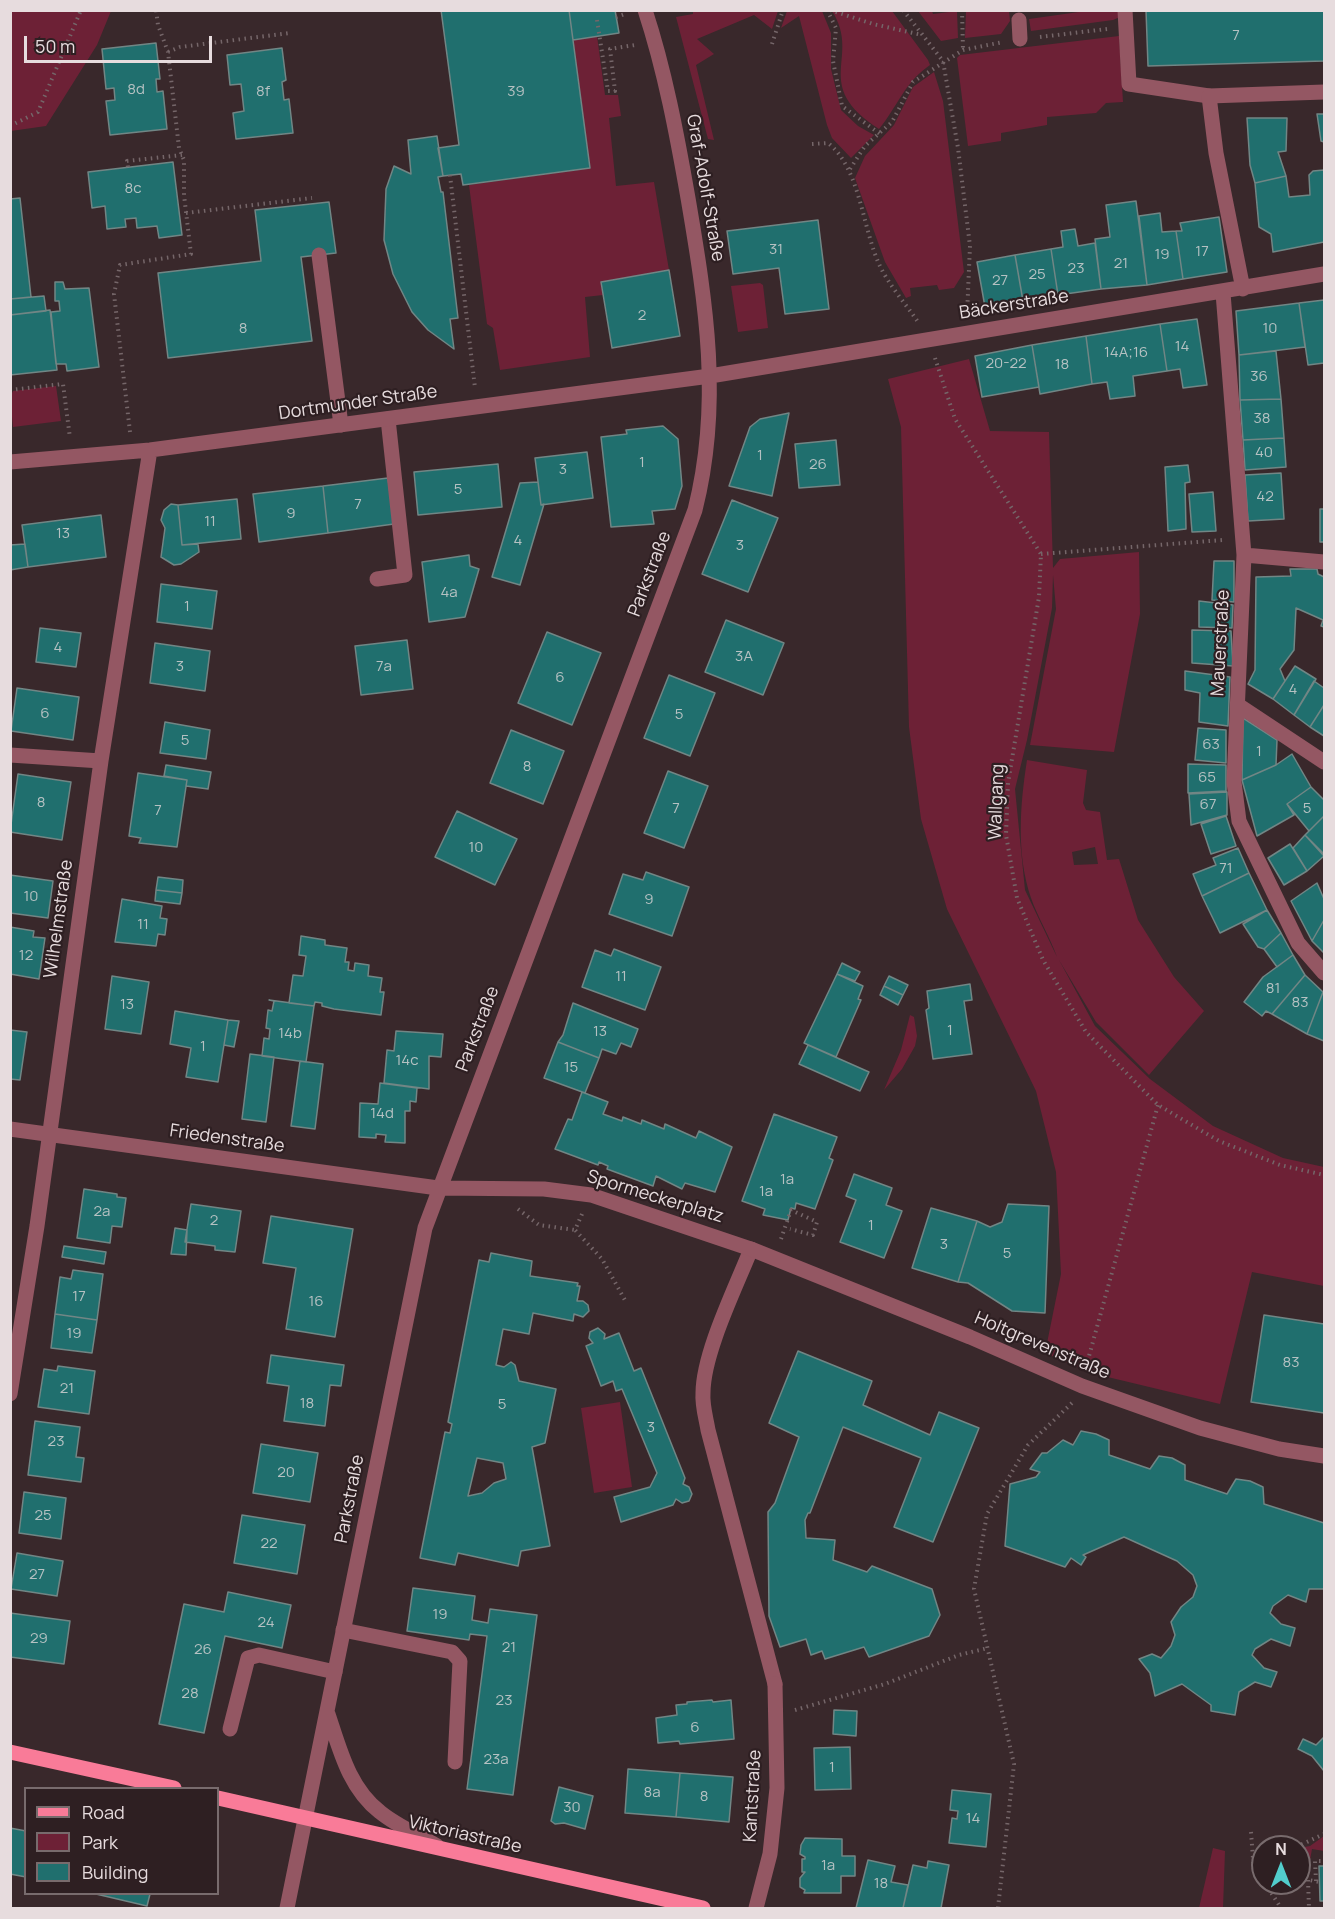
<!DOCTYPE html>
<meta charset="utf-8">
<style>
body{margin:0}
#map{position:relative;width:1335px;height:1919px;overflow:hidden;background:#39282b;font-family:Manrope,sans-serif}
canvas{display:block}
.frame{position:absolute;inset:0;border:12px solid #e7dcde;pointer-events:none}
.legend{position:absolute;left:24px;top:1787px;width:195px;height:108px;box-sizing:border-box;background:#2e1f22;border:2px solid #786b6d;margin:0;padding:8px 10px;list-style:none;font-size:18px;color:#e7dcde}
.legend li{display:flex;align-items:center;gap:12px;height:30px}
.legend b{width:30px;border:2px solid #786b6d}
.north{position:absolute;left:1251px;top:1835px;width:60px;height:60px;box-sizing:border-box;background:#2e1f22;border:2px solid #786b6d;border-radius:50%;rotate:0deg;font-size:16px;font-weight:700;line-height:24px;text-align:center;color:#e7dcde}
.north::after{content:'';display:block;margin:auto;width:21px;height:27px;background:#52cdcc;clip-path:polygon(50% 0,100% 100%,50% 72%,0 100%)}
.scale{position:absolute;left:24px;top:36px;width:188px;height:27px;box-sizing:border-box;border:3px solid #e7dcde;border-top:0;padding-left:8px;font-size:18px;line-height:21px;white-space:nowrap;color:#e7dcde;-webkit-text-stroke:4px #2e1f22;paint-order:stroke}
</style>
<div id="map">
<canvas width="1335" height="1919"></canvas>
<div class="frame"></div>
<ul class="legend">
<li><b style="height:8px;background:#f97b98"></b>Road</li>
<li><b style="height:16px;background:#6d2136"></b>Park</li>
<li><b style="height:16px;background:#206f6e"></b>Building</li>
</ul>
<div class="north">N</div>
<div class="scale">50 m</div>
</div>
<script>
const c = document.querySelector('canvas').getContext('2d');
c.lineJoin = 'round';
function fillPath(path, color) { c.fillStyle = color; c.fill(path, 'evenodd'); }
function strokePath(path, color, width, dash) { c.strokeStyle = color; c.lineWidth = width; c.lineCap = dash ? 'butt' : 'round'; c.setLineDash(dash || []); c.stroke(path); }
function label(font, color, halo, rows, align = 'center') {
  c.font = font + ' Manrope,sans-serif'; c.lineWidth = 4.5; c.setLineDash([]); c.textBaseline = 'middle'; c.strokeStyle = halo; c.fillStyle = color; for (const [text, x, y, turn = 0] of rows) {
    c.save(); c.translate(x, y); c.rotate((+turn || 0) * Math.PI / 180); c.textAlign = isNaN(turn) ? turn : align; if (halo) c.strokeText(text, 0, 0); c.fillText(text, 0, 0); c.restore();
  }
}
fillPath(new Path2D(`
 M1093,10l27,1v6l-7,3 -82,11 -2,-12z
 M10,11h101l-14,34 -51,81 -35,5z
 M693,11h85l-6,18 -18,-14 -57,24 17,15 -18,11 18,75 -6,-1 -32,-122 17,-3z
 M787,11h35l9,22v36l10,41 17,16 16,9 -23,23 -19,-20 -5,-13 -28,-109 -18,12z
 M832,11h60l36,49 2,5c-26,18 -32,41 -51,64 -69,-45 -17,-71 -47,-118z
 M918,11h14l1,3 24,-3 1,27 -17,3z
 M966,11h43l1,10 -9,13 -36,4z
 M597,36l8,59h13l3,21 -12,2 7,68 38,-4 15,88 -68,12 2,13 -18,2 5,60 -90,13 -7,-42 -6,-4 -18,-139 121,-17 -17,-128z
 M1119,36l4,66 -17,1 -10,10 -49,4v8l-46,8v8l-33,5 -11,-88 3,-3z
 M934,72l9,29 21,171 -10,16 -15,2 -2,-5 -27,3 1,8 -5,2 -21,-36 -30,-84 10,-22 29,-31 19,-38z
 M760,283l3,2 5,43 -30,4 -7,-46z
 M969,359l21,72 59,1 4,136 7,-9 79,-7 1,62 -26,138 -84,-7 26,-136 -3,-34 -1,33 -25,132 -12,49 10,101 32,67c-7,-20 -19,-39 -26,-59 -15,-44 -11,-93 -4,-138l60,10 -4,33 3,7 14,2 7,48 12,-1 19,61 36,57 30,34 -55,64 -53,-53 -37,-62 36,66 55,53 63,47 70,32 41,9v119l-72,-14 -32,132 -129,-31 -46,-20 16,-79 -5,-102 -20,-81 -89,-182 -26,-90 -12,-92 -8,-300 -13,-48zM1095,847l3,17 -24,1 -2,-13z
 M56,386l5,35 -48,6 -3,-30 3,-6z
 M910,1015l4,2 3,19 -2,10 -13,23 -18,21 17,-40z
 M620,1402l12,85 -38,6 -13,-85z
 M1324,1836v15l-12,-2 -5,28 -8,-1v-28l11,-2z
 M1213,1848l12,3 -2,57h-24z`), '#6d2136');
const building = new Path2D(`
 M441,10h128l21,158 -127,17 -2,-11 -18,2 -5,-28 21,-3z
 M569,10h46l4,23 -46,7z
 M1146,10h178v51l-176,5z
 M156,43l4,36h-4l1,13 6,-1 4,38 -57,6 -4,-34 9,-1 -1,-12 -8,1 -4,-40z
 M282,48l4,32 -4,2 2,18 5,-1 4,34 -57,6 -3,-26 11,-2 -3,-27 -11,1 -3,-30z
 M1317,114h7v28l-3,-1z
 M1247,118h40l-1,33 -8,1 8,24 -31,7 -5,-18z
 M437,136l6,40 -5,1 3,15h2l15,126 -8,1 4,30 -26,-19 -16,-18 -19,-38 -9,-34 2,-51 8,-23 17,8 -3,-34z
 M173,162l9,73 -23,3 -2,-12 -20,2 -1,-10 -11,1 1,8 -19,2 -2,-23 -13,2 -4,-36z
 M1324,170v72l-51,10 -2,-18 -12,-7 -4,-44 31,-7 3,21 21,-2 -1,-20 4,-4z
 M20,198l11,99 -21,2v-100z
 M1136,201l11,84 -46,4 -6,-50 15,-2 -4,-32z
 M329,202l7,51 -35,4 11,84 -144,17 -10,-85 103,-12 -6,-51z
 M1160,213l2,19 14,-1 7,48 -36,6 -8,-69z
 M1219,217l8,55 -44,7 -7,-48h6l-2,-8z
 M818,220l11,89 -44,5 -6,-46 -46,6 -6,-43z
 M1075,229l3,17 17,-3 6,46 -43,6 -7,-46 12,-2 -2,-16z
 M1051,249l7,46 -35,6 -8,-46z
 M1015,255l8,46 -38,6 -8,-45z
 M669,270l11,66 -68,12 -11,-66z
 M55,282h8l2,7 24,-1 10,79 -32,4 -1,-7h-10l-5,-52 9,-1 -1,-10h-4z
 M44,296l2,15 -36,4v-16z
 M1324,300v63l-16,2 -9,-62z
 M1299,303l6,44 -66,8 -3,-44z
 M50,310l7,60 -47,5v-60z
 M1197,319l10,66 -24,3 -3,-19 -13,2 -7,-47z
 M1160,324l7,47 -34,5 2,20 -25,3 -3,-17 -15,2 -6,-48z
 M1086,336l6,48 -52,10 -8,-49z
 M1032,345l7,42 -57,10 -7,-41z
 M1276,351l5,48 -41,1 -1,-45z
 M1281,399l3,39 -41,2 -3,-40z
 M789,413l-17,83 -43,-10 21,-59 10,-8z
 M663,426l15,13 4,47 -7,23 -23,2 2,13 -43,3 -10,-90 26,-3 -1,-4z
 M1284,438l2,29 -41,3 -2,-30z
 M836,440l4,45 -41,3 -4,-44z
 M587,452l6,46 -52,7 -6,-47z
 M498,464l4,43 -84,8 -4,-43z
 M1188,465l2,17 -5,1 1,46 -18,2 -3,-64z
 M1281,473l3,46 -36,2 -3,-46z
 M388,478l6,46 -66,9 -5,-47z
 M538,482l3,23 3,-1 -24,81 -28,-8 28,-94z
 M323,486l5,47 -69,9 -6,-48z
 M1213,492l3,39 -24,1 -3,-38z
 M237,499l4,40 -59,6 -4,-40z
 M732,500l46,18 -30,74 -46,-18z
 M171,504l7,1 4,40 16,-1 1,8 -18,12 -7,1 -13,-8 4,-29 -4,-8 3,-10z
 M1320,509h4v33h-4z
 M101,515l5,42 -78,10 -6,-42z
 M25,544l3,23 -18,3v-25z
 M469,555l1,11 9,3 -14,48 -36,5 -7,-60z
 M1214,561h20v41l-22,-2z
 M1290,569h27l1,5 6,3v50l-3,-1 2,-6 -27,-12 -2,42 -14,19 5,12 -12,18 -25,-15 7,-14 1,-93 35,-1z
 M161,584l56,7 -5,38 -55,-7z
 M1199,601l34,4 -1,23 -33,-1z
 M726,620l58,23 -21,52 -58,-23z
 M40,628l41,5 -5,34 -40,-5z
 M1192,630l39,1 2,35 -41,-3z
 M547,632l54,21 -29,72 -54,-22z
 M407,640l6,49 -52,6 -6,-49z
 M155,643l55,8 -5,40 -55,-8z
 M1295,666l21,13 -22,36 -21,-16z
 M1185,671l45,6 -2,49 -29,-4 1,-29 -15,-3z
 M669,675l46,18 -25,63 -46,-18z
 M1314,681l10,7v17l-14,22 -16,-12z
 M17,688l62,9 -6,43 -62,-9z
 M1324,705v31l-14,-9z
 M1243,718l34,22 -1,25 -34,15z
 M165,722l45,8 -4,29 -46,-6z
 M1198,728l28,2v33l-31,-3z
 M511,730l53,21 -21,53 -53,-21z
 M1292,754l19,33 -24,17 7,11 -37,21 -15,-56 34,-15z
 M1188,764l38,1v26l-38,2z
 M166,765l45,7 -3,17 -22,-3 1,-6 -23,-4z
 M668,771l40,15 -24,62 -40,-15z
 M138,773l49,7 -10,67 -38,-4 2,-5 -12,-2z
 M18,774l53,8 -9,58 -52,-8z
 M1311,787l13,13v16l-15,15 -22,-27z
 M1227,792v23l-36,10 -2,-31z
 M457,811l60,28 -22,46 -60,-28z
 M1226,816l10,30 -25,8 -10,-30z
 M1324,816v38l-19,-19z
 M1305,835l19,21 -17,15 -14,-23z
 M1290,844l17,27 -23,14 -16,-27z
 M1238,848l11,25 -47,23 -9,-22 23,-9 -3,-7z
 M646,872l43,15 -17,49 -63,-22 14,-40 20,6z
 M1249,873l18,37 -47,23 -18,-37z
 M10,875l43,6 -5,37 -38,-5z
 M158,877l25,3 -1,13 -26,-3z
 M1317,883l7,16v21l-12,21 -21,-40z
 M156,890l26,3 -2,11 -25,-3z
 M122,899l40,7 -2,12 7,1 -2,16 -7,-1 -2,12 -41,-4z
 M1267,910l14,23 -17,16 -6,-2 -15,-23z
 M1324,920v33l-12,-12z
 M10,927l24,4 -1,6 12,1 -6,41 -29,-5z
 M1281,933l12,22 -16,12 -13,-18z
 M301,936l24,4v5l22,3 -2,14h4l-1,8 6,1 1,-8 14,2 -1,11 14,2 -2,14h4l-3,23 -47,-6 -12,-3v-3l-7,-1 -1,4 -25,-3 4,-28 10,1 3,-20 -7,-1z
 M614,949l47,18 -16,43 -63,-23 13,-37 16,6z
 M1293,955l12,20 -33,39 -6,-3 -4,5 -18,-14 19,-25z
 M842,963l18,9 -5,9 -18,-7z
 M837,974l26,12 -5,13 3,1 -25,57 -32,-14z
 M1305,975l18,17 -16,42 -35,-20z
 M112,976l37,6 -8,52 -36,-5z
 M889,976l19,9 -5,10 -19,-9z
 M970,984l2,16 -8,1 8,53 -39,5 -7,-49 3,-2 -2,-17z
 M884,986l19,9 -5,10 -18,-10z
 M1323,992l1,1v48l-17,-7z
 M269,1000l45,6 -8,56 -44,-6 2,-18 5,1 1,-10 -4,-1 2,-18 4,1 2,-10z
 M573,1003l65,26 -7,18 -10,-4 -5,11 -14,-5 -3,9 -41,-16 5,-7z
 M175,1011l53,9 -10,62 -32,-5 5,-29 -21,-4z
 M228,1020l11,1 -5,26 -10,-2z
 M10,1030l17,2 -7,48 -10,-1z
 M396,1031l47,3 -2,23 -12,-1v33l-45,-6 3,-33 7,1z
 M558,1042l41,16 -14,35 -41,-15z
 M808,1045l61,27 -9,19 -61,-27z
 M250,1054l24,3 -8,65 -24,-3z
 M300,1061l23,3 -8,65 -24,-3z
 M380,1083l37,5 -1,14 -6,-1v10h-5v32l-20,-1 1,-7 -10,-1v4l-17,-1 1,-34 18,1z
 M582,1092l26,10 -5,12 19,7 1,-4 18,7 1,-4 22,9 1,-5 31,14 3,-7 33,16 -17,45 -30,-9 -3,6 -26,-13 -3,10 -46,-17 1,-3 -9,-4 -1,3 -43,-16 13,-30 4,1z
 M774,1114l63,23 -8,21 4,2 -18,49 -19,-6 -1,6 -4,-1 -3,12 -25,-5 2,-6 -23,-8z
 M854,1174l38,14 -6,17 16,6 -18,47 -44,-16 16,-42 -10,-4z
 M84,1189l33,5v3l9,1 -4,29 -10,-1 -2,17 -33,-5z
 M191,1204l50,7 -6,41 -20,-2v-4l-30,-4z
 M1008,1204l41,2 -4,107 -33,-2 -44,-28 -10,-1 19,-61 13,6 12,-5z
 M931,1208l46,13 -19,61 -46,-14z
 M271,1216l82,13 -18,108 -49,-8 10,-61 -33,-5z
 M175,1228l12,2 -1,25 -15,-1z
 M64,1246l42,6 -2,12 -42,-7z
 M491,1253l41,8 -2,15 48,7 -1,3h3l-3,15h6l5,4 1,6 -6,6 -9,-3 -1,7 -40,-8 -4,21 -26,-5 -7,36 8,2 7,-5 4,3 4,16 37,8 -11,54 -13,4 18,99 -29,5 -3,15 -60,-13 -3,12 -35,-7 25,-126 5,1 2,-9 -4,-2 31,-162 10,2zM477,1458l26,5 3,16 -12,4 -12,10 -14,3z
 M73,1270l30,4 -6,46 -42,-6 5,-37 11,2z
 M55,1314l42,6 -5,33 -41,-5z
 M1264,1315l60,9v89l-73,-11z
 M598,1328l7,6 -1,5 15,-6 15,38 7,-3 44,110 -2,6 6,3 3,7 -3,7 -7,2 -6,-4 -3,6 -52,17 -7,-25 36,-10 7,-14 -35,-84 -6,2 -3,-10 -12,5 -15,-40 7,-3 -4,-5 1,-6z
 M798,1351l74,30 -9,24 67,30 9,-23 40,16 -46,114 -39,-15 27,-69 -78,-31 -33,86h-2l-3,7 1,18 29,2 -2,20 34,12 5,-6 60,23 8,26 -11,21 -60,21 -5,-10 -39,12 -3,-8 -11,4 -5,-16 -26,8 -11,-31 -1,-104 7,-9 24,-66 -30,-14z
 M271,1355l73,10 -3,21 -11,-1 -5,41 -41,-5 5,-35 -22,-3z
 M58,1366l37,5 -6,43 -51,-7 6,-38 13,2z
 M35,1421l45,6 -4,30 8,1 -3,24 -53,-7z
 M1081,1431l15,3 13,6v15l41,14 9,-13 13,2 13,7v15l42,14 9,-15 14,2 13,6 1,17 60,19v66h-15l-3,13 -18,-7 -15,11 -3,7 11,11 14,4 -5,18 -19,-7 -16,10 -3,6 12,13 13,4 -6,15 -16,-5 -16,10 -4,23 -24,-4v-6l-29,-21 -27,12 -5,-23 -11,-14 13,-5 9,4 10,-12 4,-11 -4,-13 10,-15 12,-10 4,-11 -4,-11 -16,-14 -53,-24 -41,18 3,2 -5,8 -10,-7 -6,9 -60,-21 5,-62 26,-7 4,-5 -10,-3 12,-16h5l16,-13 10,5z
 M261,1444l57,9 -8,49 -57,-9z
 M24,1492l42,6 -5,41 -42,-6z
 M242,1515l63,10 -8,49 -63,-11z
 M17,1553l46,8 -6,35 -46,-7z
 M413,1588l62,8 -3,24 16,3 2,-14 47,6 -24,180 -46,-6 20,-153 -17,-2 -1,6 -62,-9z
 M228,1592l63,13 -9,43 -57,-12 -21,97 -45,-9 25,-120 40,8z
 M10,1613l60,8 -6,43 -54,-7z
 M712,1700l1,2 18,-2 3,39 -54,5 -1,-3 -21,2 -2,-25 21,-3 -1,-10 11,-1v-2z
 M834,1710l23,1 -1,25 -23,-2z
 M1324,1737v34l-12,-15 -14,-7 5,-10 13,6z
 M850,1747l1,42 -36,1 -1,-42z
 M628,1769l52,4 -4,44 -51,-4z
 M680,1773l53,4 -4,45 -53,-5z
 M559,1787l34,9 -8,33 -21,-6 -9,1 -4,-3z
 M952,1790l39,4 -5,53 -37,-4 3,-25 5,1 1,-8 -8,-1z
 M10,1828l16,3v46l-16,-3z
 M805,1838l37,1v17h13v20h-14v17h-37l1,-3 -5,-3v-9l5,-6h-3v-13h3v-2l-5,-3 1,-9z
 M868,1860l27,6 -4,16 17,3 -5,23h-47z
 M928,1861l21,4 -8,43h-38l10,-43 14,3z
 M1319,1866h5v42v-7h-4z
 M96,1894h54l-3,12z`);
fillPath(building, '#206f6e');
strokePath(building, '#718685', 1.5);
strokePath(new Path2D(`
 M827,10l9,18 -3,33 9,45 38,28
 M830,10l43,14 49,11
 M903,10l40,51 15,87 12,98 -3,69
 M962,10l1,40
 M616,17l9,-3
 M597,20l11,71h7l-5,-42 25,-4
 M1040,37l67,-8
 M772,44l11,-34
 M168,52l12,-5 110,-14
 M10,126l28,-14 43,-102
 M812,144l16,-1c32,25 34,83 51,121 9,20 26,39 39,58
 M128,167l-1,-6 55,-6
 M850,169l15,-23 27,-24 21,-40 50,-32 40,-8
 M450,175l25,213
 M186,213l126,-15
 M935,358l20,61 86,135 -2,43 -31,186 -2,52 11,63 26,62 43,72 72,73 61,36 61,24 44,10
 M10,390l53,-6 7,54
 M130,432l-16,-138 6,-29 71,-11 -7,-59v-35l-5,-12 -11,-96 -10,-27 -2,-15
 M1041,554l182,-14
 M518,1209l21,16 36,5
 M582,1214l-7,16 27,29 24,43
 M781,1239l10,-29 26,12 -4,13 -23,-6
 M1086,1367l72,-262
 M795,1710l90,-26 74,-29 29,-7
 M1251,1832l3,40 9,9
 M1296,1847l28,-13
 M1299,1878l20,4
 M1308,1880l1,28
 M1316,1881l-1,-20h9
 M1265,1883l16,25
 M998,1908l16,-144 -40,-175 13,-75 41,-69 45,-43`), '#756669', 4, [1.5, 4.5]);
strokePath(new Path2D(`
 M319,255l22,170
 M377,579l28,-4 -17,-156
 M751,1249c-15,38 -48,104 -48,144 -1,12 3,25 5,37l67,254
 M343,1630l109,22 8,9 -5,101
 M230,1729l18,-71 11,-3 76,17`), '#945763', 15);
strokePath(new Path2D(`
 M1125,10l4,74 80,12
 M1019,20l1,19`), '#945763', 15);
strokePath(new Path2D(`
 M1243,289l-27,-136 -7,-57 115,-4
 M1223,293l21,262 -10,227 5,39 59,122 26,30
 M10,462l140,-12 560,-74 614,-102
 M1244,555l80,7
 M1238,705l86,57
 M10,755l91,6
 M10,1129l428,59 106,1 47,6 160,54 219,88 112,49 118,42 79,21 45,7
 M10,1394l27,-168 64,-465 49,-311
 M328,1714c12,36 21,74 52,98 17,14 39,23 57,34
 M287,1908l138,-680 270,-718c27,-107 11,-206 -7,-312 -11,-63 -23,-127 -43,-188
 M756,1908l14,-54 7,-66 -2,-104`), '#945763', 15);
strokePath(new Path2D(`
 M10,1752l164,36
 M218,1798l485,110`), '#f97b98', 15);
label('15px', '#b5c1c2', null, [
 ["7",1236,36],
 ["8d",136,90],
 ["8f",263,92],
 ["39",516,92],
 ["8c",133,189],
 ["31",776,250],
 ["17",1202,252],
 ["19",1162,255],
 ["21",1121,264],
 ["23",1076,269],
 ["25",1037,275],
 ["27",1000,281],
 ["2",642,316],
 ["8",243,329],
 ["10",1270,329],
 ["14",1182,347],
 ["14A;16",1126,353],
 ["20-22",1006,364],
 ["18",1062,365],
 ["36",1259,377],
 ["38",1262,419],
 ["40",1264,453],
 ["1",760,456],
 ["1",642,463],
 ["26",818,465],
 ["3",563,470],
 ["5",458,490],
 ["42",1265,497],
 ["7",358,505],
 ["9",291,514],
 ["11",210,522],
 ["13",63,534],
 ["4",518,541],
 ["3",740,546],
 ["4a",449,593],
 ["1",187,607],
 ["4",58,648],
 ["3A",744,657],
 ["3",180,667],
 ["7a",384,667],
 ["6",560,678],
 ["4",1293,690],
 ["6",45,714],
 ["5",679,715],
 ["5",185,741],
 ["63",1211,745],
 ["1",1259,752],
 ["8",527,767],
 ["65",1207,778],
 ["8",41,803],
 ["67",1208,805],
 ["7",676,809],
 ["5",1307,809],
 ["7",158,811],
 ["10",476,848],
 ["71",1226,869],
 ["10",31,897],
 ["9",649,900],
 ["11",143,925],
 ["12",26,956],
 ["11",621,977],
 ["81",1273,989],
 ["83",1300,1003],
 ["13",127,1005],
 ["1",950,1031],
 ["13",600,1032],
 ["14b",290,1034],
 ["1",203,1047],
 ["14c",407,1061],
 ["15",571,1068],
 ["14d",382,1114],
 ["1a",787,1180],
 ["1a",766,1192],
 ["2a",102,1212],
 ["2",214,1221],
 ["1",871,1226],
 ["3",944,1245],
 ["5",1007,1254],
 ["17",79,1297],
 ["16",316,1302],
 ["19",74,1334],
 ["83",1291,1363],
 ["21",67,1389],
 ["18",307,1404],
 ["5",502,1405],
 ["3",651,1428],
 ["23",56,1442],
 ["20",286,1473],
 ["25",43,1516],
 ["22",269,1544],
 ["27",37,1575],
 ["19",440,1615],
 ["24",266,1623],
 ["29",39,1639],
 ["21",509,1648],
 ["26",203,1650],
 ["28",190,1694],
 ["23",504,1701],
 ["6",695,1728],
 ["23a",496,1760],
 ["1",832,1768],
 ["8a",652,1793],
 ["8",704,1797],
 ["30",572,1808],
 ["14",973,1819],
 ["1a",828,1866],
 ["18",881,1884]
]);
label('18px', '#e7dcde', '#2e1f22', [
 ["Graf-Adolf-Straße",705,188,80],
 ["Bäckerstraße",1014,305,-9],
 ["Dortmunder Straße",358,403,-8],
 ["Parkstraße",650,574,-69],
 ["Mauerstraße",1221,643,-87],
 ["Wallgang",997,802,-88],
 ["Wilhelmstraße",59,919,-82],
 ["Parkstraße",478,1029,-69],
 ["Friedenstraße",227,1139,8],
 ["Spormeckerplatz",655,1197,17],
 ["Holtgrevenstraße",1042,1346,23],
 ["Parkstraße",350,1499,-79],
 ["Kantstraße",753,1796,-87],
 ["Viktoriastraße",465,1835,13]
]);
</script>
